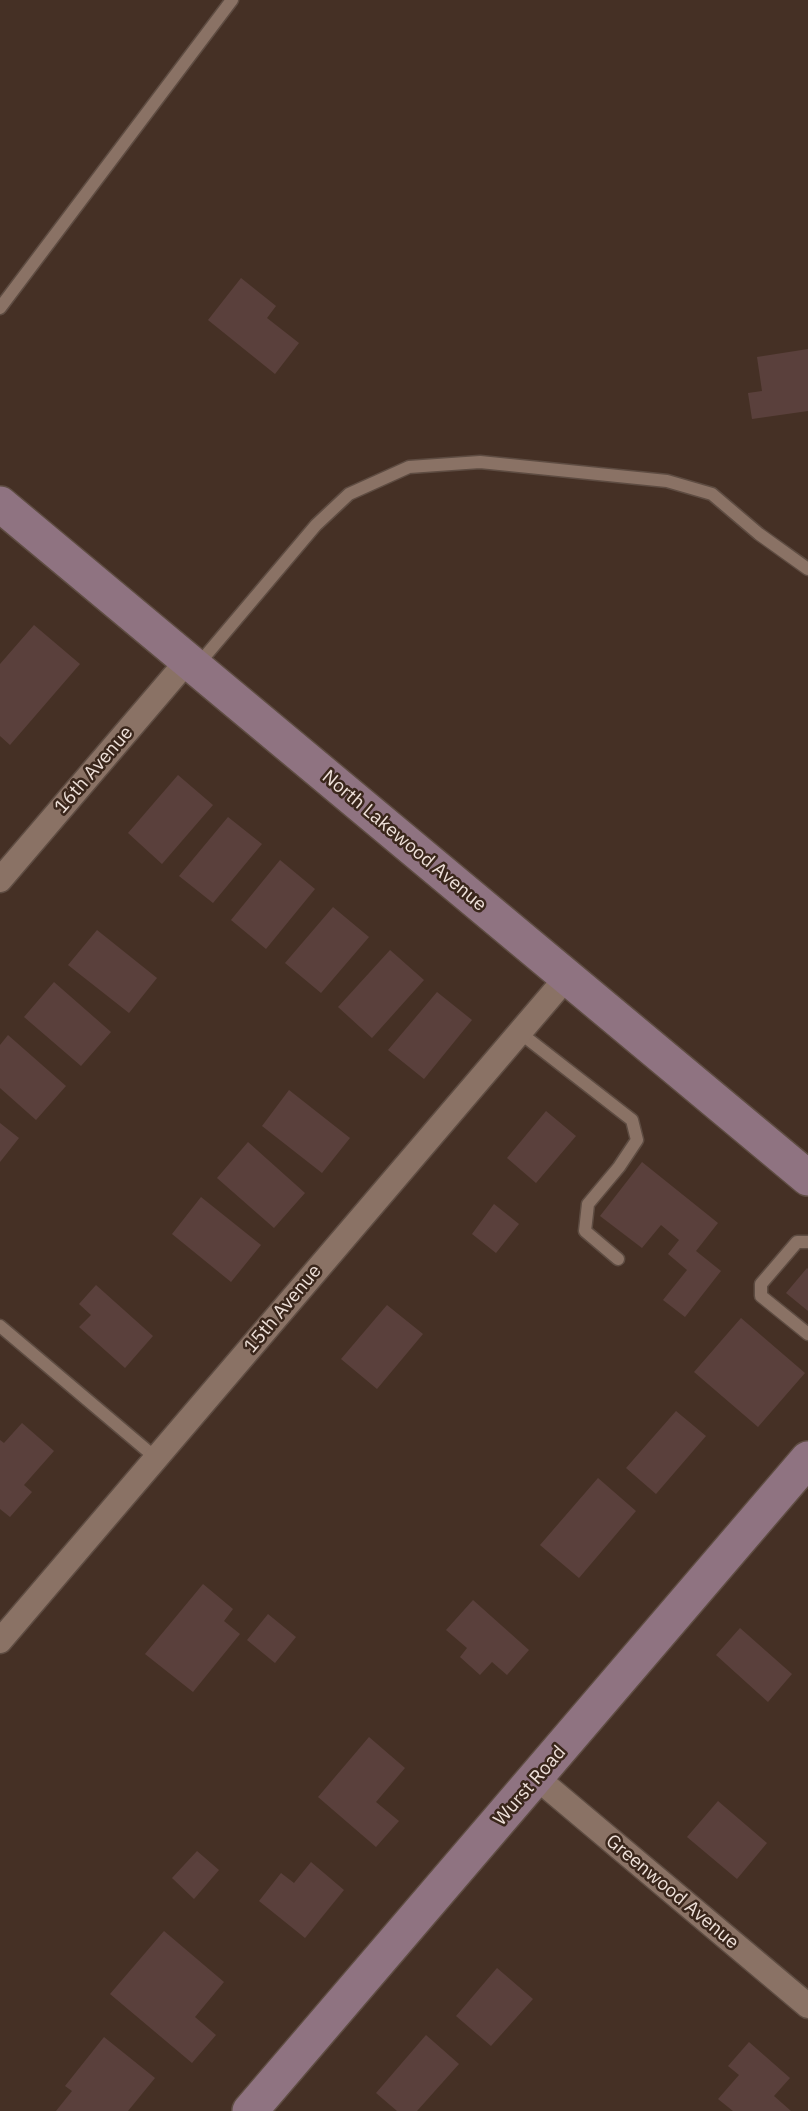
<!DOCTYPE html>
<style>
body{margin:0}
canvas{display:block;background:#453025}
</style>
<canvas width="808" height="2111"></canvas>
<script>
const c = document.querySelector('canvas').getContext('2d');
c.lineJoin = 'round';
function fillPath(path, color) { c.fillStyle = color; c.fill(path, 'evenodd'); }
function strokePath(path, color, width, dash) { c.strokeStyle = color; c.lineWidth = width; c.lineCap = dash ? 'butt' : 'round'; c.setLineDash(dash || []); c.stroke(path); }
function label(font, color, halo, rows, align = 'center') {
  c.font = font + ' "IBM Plex Sans",sans-serif'; c.lineWidth = 5; c.setLineDash([]); c.textBaseline = 'middle'; c.strokeStyle = halo; c.fillStyle = color; for (const [text, x, y, turn = 0] of rows) {
    c.save(); c.translate(x, y); c.rotate((+turn || 0) * Math.PI / 180); c.textAlign = isNaN(turn) ? turn : align; if (halo) c.strokeText(text, 0, 0); c.fillText(text, 0, 0); c.restore();
  }
}
fillPath(new Path2D(`
 M241,278l35,28 -9,12 32,25 -24,31 -67,-54z
 M808,349v62l-56,8 -4,-26 14,-2 -5,-34z
 M34,625l46,39 -70,81 -10,-9v-72z
 M178,775l35,30 -51,59 -34,-31z
 M228,817l34,27 -49,59 -34,-27z
 M280,860l35,29 -49,60 -35,-29z
 M333,907l36,30 -48,56 -36,-30z
 M97,930l60,48 -28,35 -61,-48z
 M390,950l34,30 -52,58 -34,-31z
 M54,982l57,50 -30,34 -57,-49z
 M437,992l35,28 -48,59 -36,-29z
 M8,1035l58,51 -30,34 -36,-32v-43z
 M289,1090l61,48 -28,35 -60,-47z
 M546,1111l30,25 -40,47 -29,-25z
 M0,1123l19,15 -19,24z
 M248,1142l57,51 -31,35 -57,-50z
 M642,1162l76,61 -22,28 25,20 -36,46 -22,-17 24,-30 -19,-16 11,-14 -18,-15 -19,23 -42,-32z
 M201,1197l60,48 -30,37 -59,-48z
 M494,1204l25,20 -23,29 -24,-19z
 M807,1268l1,1v42l-22,-18z
 M96,1285l57,51 -28,32 -46,-41 12,-12 -12,-11z
 M387,1305l36,29 -46,55 -36,-30z
 M741,1318l64,55 -47,54 -64,-55z
 M676,1411l30,25 -50,58 -30,-26z
 M22,1423l32,28 -30,34 8,7 -22,25 -10,-8v-69l4,3z
 M598,1478l38,33 -57,67 -39,-33z
 M203,1584l30,25 -9,12 16,13 -47,58 -48,-38z
 M473,1600l56,50 -22,25 -15,-13 -12,13 -20,-18 7,-9 -21,-18z
 M268,1614l28,23 -21,26 -28,-23z
 M740,1628l52,46 -24,28 -52,-47z
 M369,1737l36,31 -29,34 23,19 -23,26 -58,-50z
 M718,1801l49,42 -30,36 -50,-42z
 M197,1851l22,19 -25,29 -22,-21z
 M311,1862l33,28 -39,48 -46,-37 22,-28 13,10z
 M164,1931l60,51 -29,35 21,18 -24,28 -82,-69z
 M497,1968l36,31 -42,47 -35,-30z
 M426,2035l33,29 -42,47h-20l-21,-18z
 M104,2037l51,41 -27,33h-72l16,-20 -7,-5z
 M749,2042l41,36 -16,18 17,15h-58l-15,-12 21,-24 -11,-9z`), '#5a403c');
const lane = new Path2D(`
 M0,308l232,-308
 M196,667l120,-142 33,-31 60,-27 71,-5 187,19 45,13 47,40 49,35
 M519,1032l113,88 5,20 -18,27 -31,37 -3,27 33,28
 M808,1242h-11l-36,42v12l47,38
 M0,1326l156,132`);
const street = new Path2D(`
 M0,880l188,-220
 M0,1641l567,-664
 M537,1778l271,228`);
const secondary = new Path2D(`
 M0,504l808,674
 M250,2111l558,-652`);
strokePath(lane, '#5e4c42', 15);
strokePath(street, '#5e4c42', 27);
strokePath(secondary, '#5e4c42', 38);
strokePath(lane, '#8a7265', 12);
strokePath(street, '#8a7265', 24);
strokePath(secondary, '#8f7381', 35);
label('19px', '#eee0d9', '#3a261b', [
 ["16th Avenue",94,770,-49],
 ["North Lakewood Avenue",404,841,40],
 ["15th Avenue",283,1309,-50],
 ["Wurst Road",530,1786,-49],
 ["Greenwood Avenue",672,1892,40]
]);
</script>
